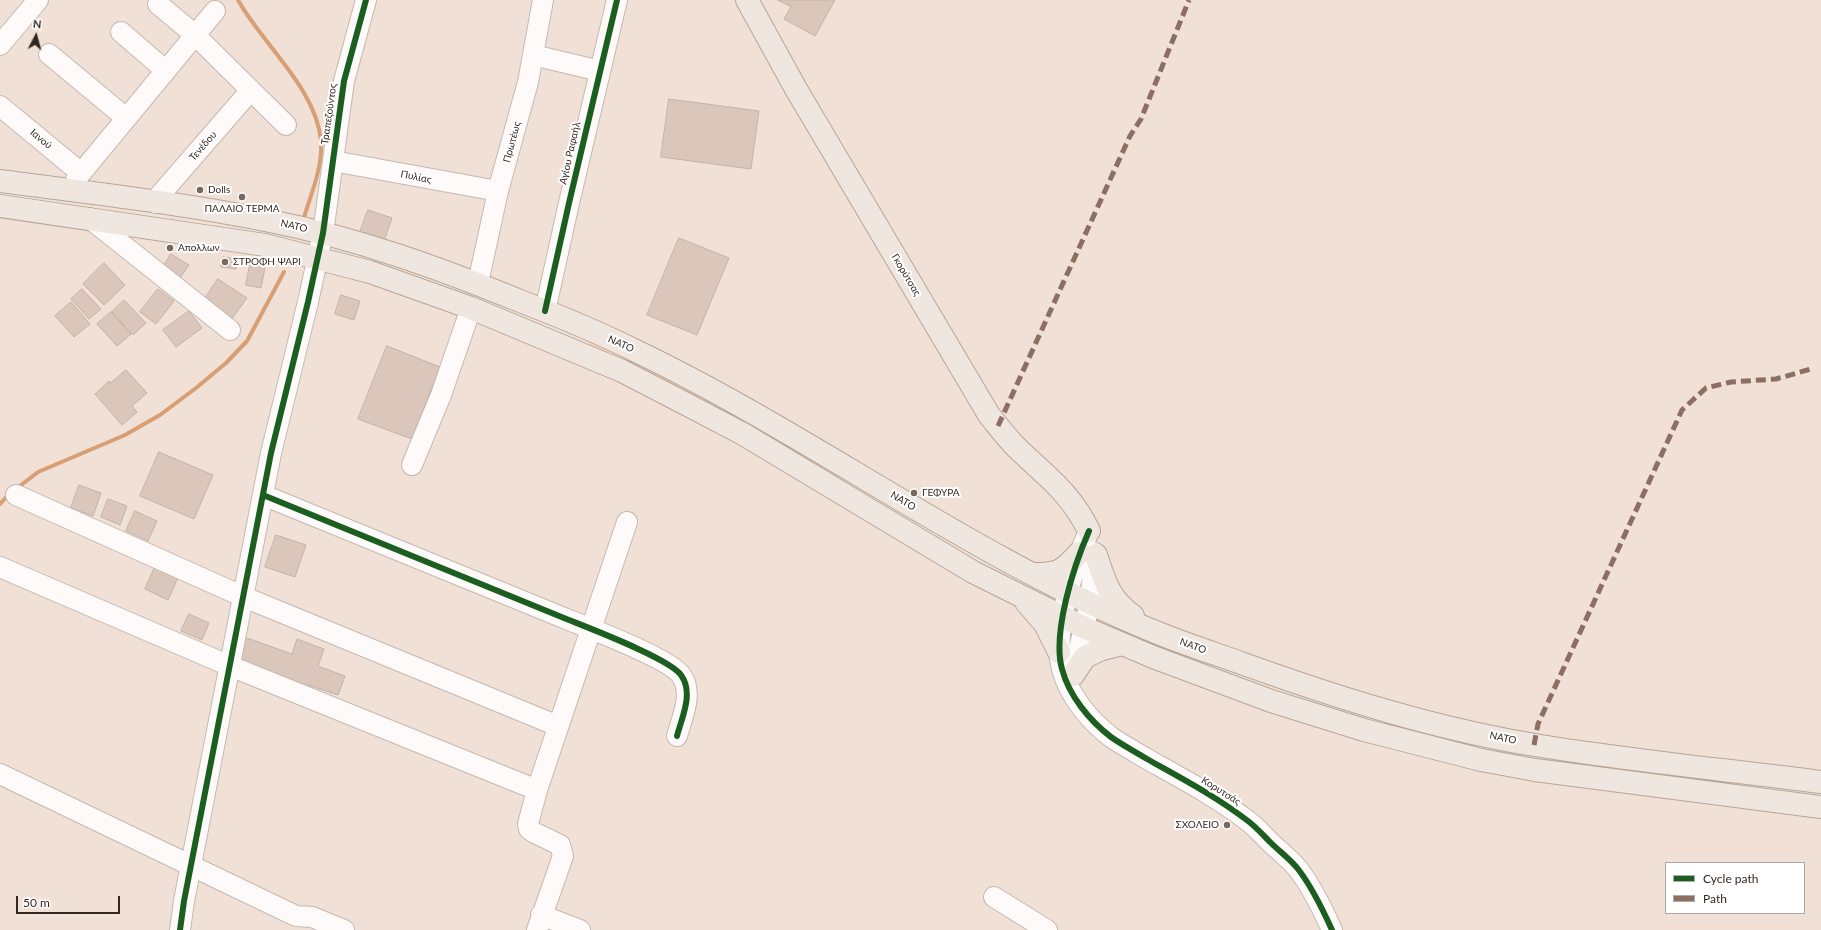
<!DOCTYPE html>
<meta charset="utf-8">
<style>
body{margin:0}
#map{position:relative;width:1821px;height:930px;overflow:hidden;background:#f0e0d5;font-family:Lato,sans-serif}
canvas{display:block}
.legend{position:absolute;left:1665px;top:862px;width:140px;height:52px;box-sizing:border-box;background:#fff;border:1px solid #ada9a6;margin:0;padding:5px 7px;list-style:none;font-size:12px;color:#332820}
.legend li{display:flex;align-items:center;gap:8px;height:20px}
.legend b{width:20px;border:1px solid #ada9a6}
.north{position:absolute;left:16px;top:16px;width:40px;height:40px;-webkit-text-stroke:3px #fff;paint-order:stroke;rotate:6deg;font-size:11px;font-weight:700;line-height:16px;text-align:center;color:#332820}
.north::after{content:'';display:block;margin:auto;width:14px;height:18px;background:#332820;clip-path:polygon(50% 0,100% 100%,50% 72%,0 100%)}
.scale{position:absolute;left:16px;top:896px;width:104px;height:18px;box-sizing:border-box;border:2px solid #332820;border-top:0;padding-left:5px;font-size:12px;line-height:14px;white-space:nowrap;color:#332820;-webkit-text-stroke:3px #fff;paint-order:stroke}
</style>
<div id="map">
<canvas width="1821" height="930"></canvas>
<ul class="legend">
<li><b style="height:5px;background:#1b5e20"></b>Cycle path</li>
<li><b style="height:5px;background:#8d6e63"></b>Path</li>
</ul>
<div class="north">N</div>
<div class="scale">50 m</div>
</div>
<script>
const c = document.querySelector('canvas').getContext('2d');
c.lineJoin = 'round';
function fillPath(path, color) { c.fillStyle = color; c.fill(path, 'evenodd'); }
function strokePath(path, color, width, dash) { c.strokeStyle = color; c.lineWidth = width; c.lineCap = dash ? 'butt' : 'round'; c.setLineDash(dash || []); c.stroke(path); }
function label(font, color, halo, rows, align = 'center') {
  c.font = font + ' Lato,sans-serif'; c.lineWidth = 4; c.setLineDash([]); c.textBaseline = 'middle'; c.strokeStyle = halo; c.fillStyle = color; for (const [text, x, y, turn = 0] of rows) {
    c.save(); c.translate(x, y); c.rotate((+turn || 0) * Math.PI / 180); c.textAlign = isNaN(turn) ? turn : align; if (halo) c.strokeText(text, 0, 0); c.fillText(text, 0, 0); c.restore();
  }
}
fillPath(new Path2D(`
 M590,342l81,37 103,58 50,30 -10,-2 -225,-118z`), '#f7d3bc');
strokePath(new Path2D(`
 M238,0c25,45 78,88 83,141 2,27 -11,55 -18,80
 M16,489l22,-17 87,-37 35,-20 36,-27 30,-25 21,-22 37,-69
 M0,504l9,-10`), '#d89e74', 4);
const building = new Path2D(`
 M778,0h57l-20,36 -31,-17 7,-12z
 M669,99l90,12 -8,58 -90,-12z
 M368,210l24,8 -8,23 -24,-9z
 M679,238l50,20 -32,77 -50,-20z
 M171,254l18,11 -11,16 -17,-11z
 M223,257l14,2 -1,10 -15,-2z
 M104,263l21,22 -21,20 -21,-21z
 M250,265l15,3 -4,20 -15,-3z
 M218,279l29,19 -16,22 -28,-19z
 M82,289l19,20 -12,10 -18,-20z
 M158,289l16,12 -18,23 -16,-12z
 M341,295l19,6 -6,19 -19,-6z
 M124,300l22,23 -13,12 -21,-23z
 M71,302l19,22 -16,13 -19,-21z
 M189,311l13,17 -26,19 -13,-17z
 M111,312l20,22 -14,12 -20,-22z
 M387,346l53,21 -28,72 -54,-20z
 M126,370l21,23 -15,13 5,6 -15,13 -27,-31 14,-13 1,2z
 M159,452l54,23 -19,44 -54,-23z
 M79,485l22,8 -8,23 -22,-8z
 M108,499l19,7 -7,19 -19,-8z
 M135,511l22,10 -9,20 -22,-10z
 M276,535l30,10 -11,32 -30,-10z
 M155,567l23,11 -10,22 -23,-11z
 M189,614l20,9 -7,17 -21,-9z
 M244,637l48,17 5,-15 27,10 -6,17 27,10 -7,19 -30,-10 -2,4 -71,-26z`);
fillPath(building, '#dac6ba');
strokePath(building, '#c0b3ab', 1);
const minor = new Path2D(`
 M158,4l37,31 91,90
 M121,32l44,38
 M0,45l38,-45
 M49,54l77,64
 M533,55l67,16
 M0,106l81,67
 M333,161l165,30
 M72,191l5,-13 138,-167
 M156,203l3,-7 92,-106
 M89,218l141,112
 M478,283l20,-92 30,-109 15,-82
 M545,311l24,-108 48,-203
 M412,465l29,-70 30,-87
 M16,495l228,102 314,129
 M263,495c101,41 201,82 301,123 22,9 105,40 117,57 13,18 1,42 -4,61
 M1089,531c-15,34 -37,102 -27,138 7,27 28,52 49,68 11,8 25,15 36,22 34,19 70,38 101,62 8,6 15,14 22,21 9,9 20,17 28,27 14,18 25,41 34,61
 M0,567l230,99 307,124
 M1073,675l17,-73 5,-49
 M0,774l296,142 16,1 32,13
 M994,897l53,33
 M541,915l39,15
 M180,930l4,-29 87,-448 37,-151 15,-69 21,-152 22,-81
 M537,930l26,-74 -3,-11 -27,-13 -4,-3 -1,-5 9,-34 90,-268`);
const major = new Path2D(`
 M747,0l49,89 193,326c9,11 18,23 28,33 29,28 54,45 72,83
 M0,181c90,12 181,22 270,40 86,17 169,47 250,80 39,15 78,31 116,50 179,86 338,208 522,282 27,11 55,20 83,30 97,35 198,67 300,83 93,15 187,24 280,36
 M0,206l265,39 105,27 101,36 151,63 62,32 59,31 230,138 112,56 68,29 118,44 93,29 117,30 54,10 286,37
 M1096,555c9,27 13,44 37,61
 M1033,574c25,0 29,-2 46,-21
 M1026,602l19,22 14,28
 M1073,675l12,-18 17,-8 20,-5`);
strokePath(minor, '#c6b9b1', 22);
strokePath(major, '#b8a596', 24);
strokePath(minor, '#fdfaf9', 20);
strokePath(major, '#efe6df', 22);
strokePath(new Path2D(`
 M998,426l132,-290 11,-17 48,-119
 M1534,745l4,-21 144,-314 24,-22 25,-6 45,-3 35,-10`), '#8d6e63', 5, [10, 5]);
strokePath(new Path2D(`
 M545,311l24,-108 48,-203
 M263,495c101,41 201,82 301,123 22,9 105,40 117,57 13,18 1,42 -4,61
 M1089,531c-15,34 -37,102 -27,138 7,27 28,52 49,68 11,8 25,15 36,22 34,19 70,38 101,62 8,6 15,14 22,21 9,9 20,17 28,27 14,18 25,41 34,61
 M180,930l4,-29 87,-448 37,-151 15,-69 21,-152 22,-81`), '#1b5e20', 6);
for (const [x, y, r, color] of [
 [200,190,4,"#75685f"],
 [242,197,4,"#75685f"],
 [170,248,4,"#75685f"],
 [225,262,4,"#75685f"],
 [914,493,4,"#75685f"],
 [1227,825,4,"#75685f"]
]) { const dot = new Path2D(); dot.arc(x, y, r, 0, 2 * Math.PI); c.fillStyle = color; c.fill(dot); strokePath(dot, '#fff', 1.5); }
label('10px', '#332820', '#fff', [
 ["Τραπεζούντος",329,114,-82],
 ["Ιανού",41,139,40],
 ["Πρωτέως",512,142,-75],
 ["Τενέδου",203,146,-49],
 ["Αγίου Ραφαήλ",570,153,-77],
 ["Πυλίας",416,177,11],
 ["ΝΑΤΟ",294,226,13],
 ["Γκορύτσας",906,275,59],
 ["ΝΑΤΟ",621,344,24],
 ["ΝΑΤΟ",903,501,31],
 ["ΝΑΤΟ",1193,646,20],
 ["ΝΑΤΟ",1503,738,12],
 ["Κορυτσάς",1221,791,32]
]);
label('10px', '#332820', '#fff', [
 ["Dolls",208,190],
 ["ΠΑΛΑΙΟ ΤΕΡΜΑ",242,209,"center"],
 ["Απολλων",178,248],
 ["ΣΤΡΟΦΗ ΨΑΡΙ",233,262],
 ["ΓΕΦΥΡΑ",922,493],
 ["ΣΧΟΛΕΙΟ",1219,825,"right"]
], 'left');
</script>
